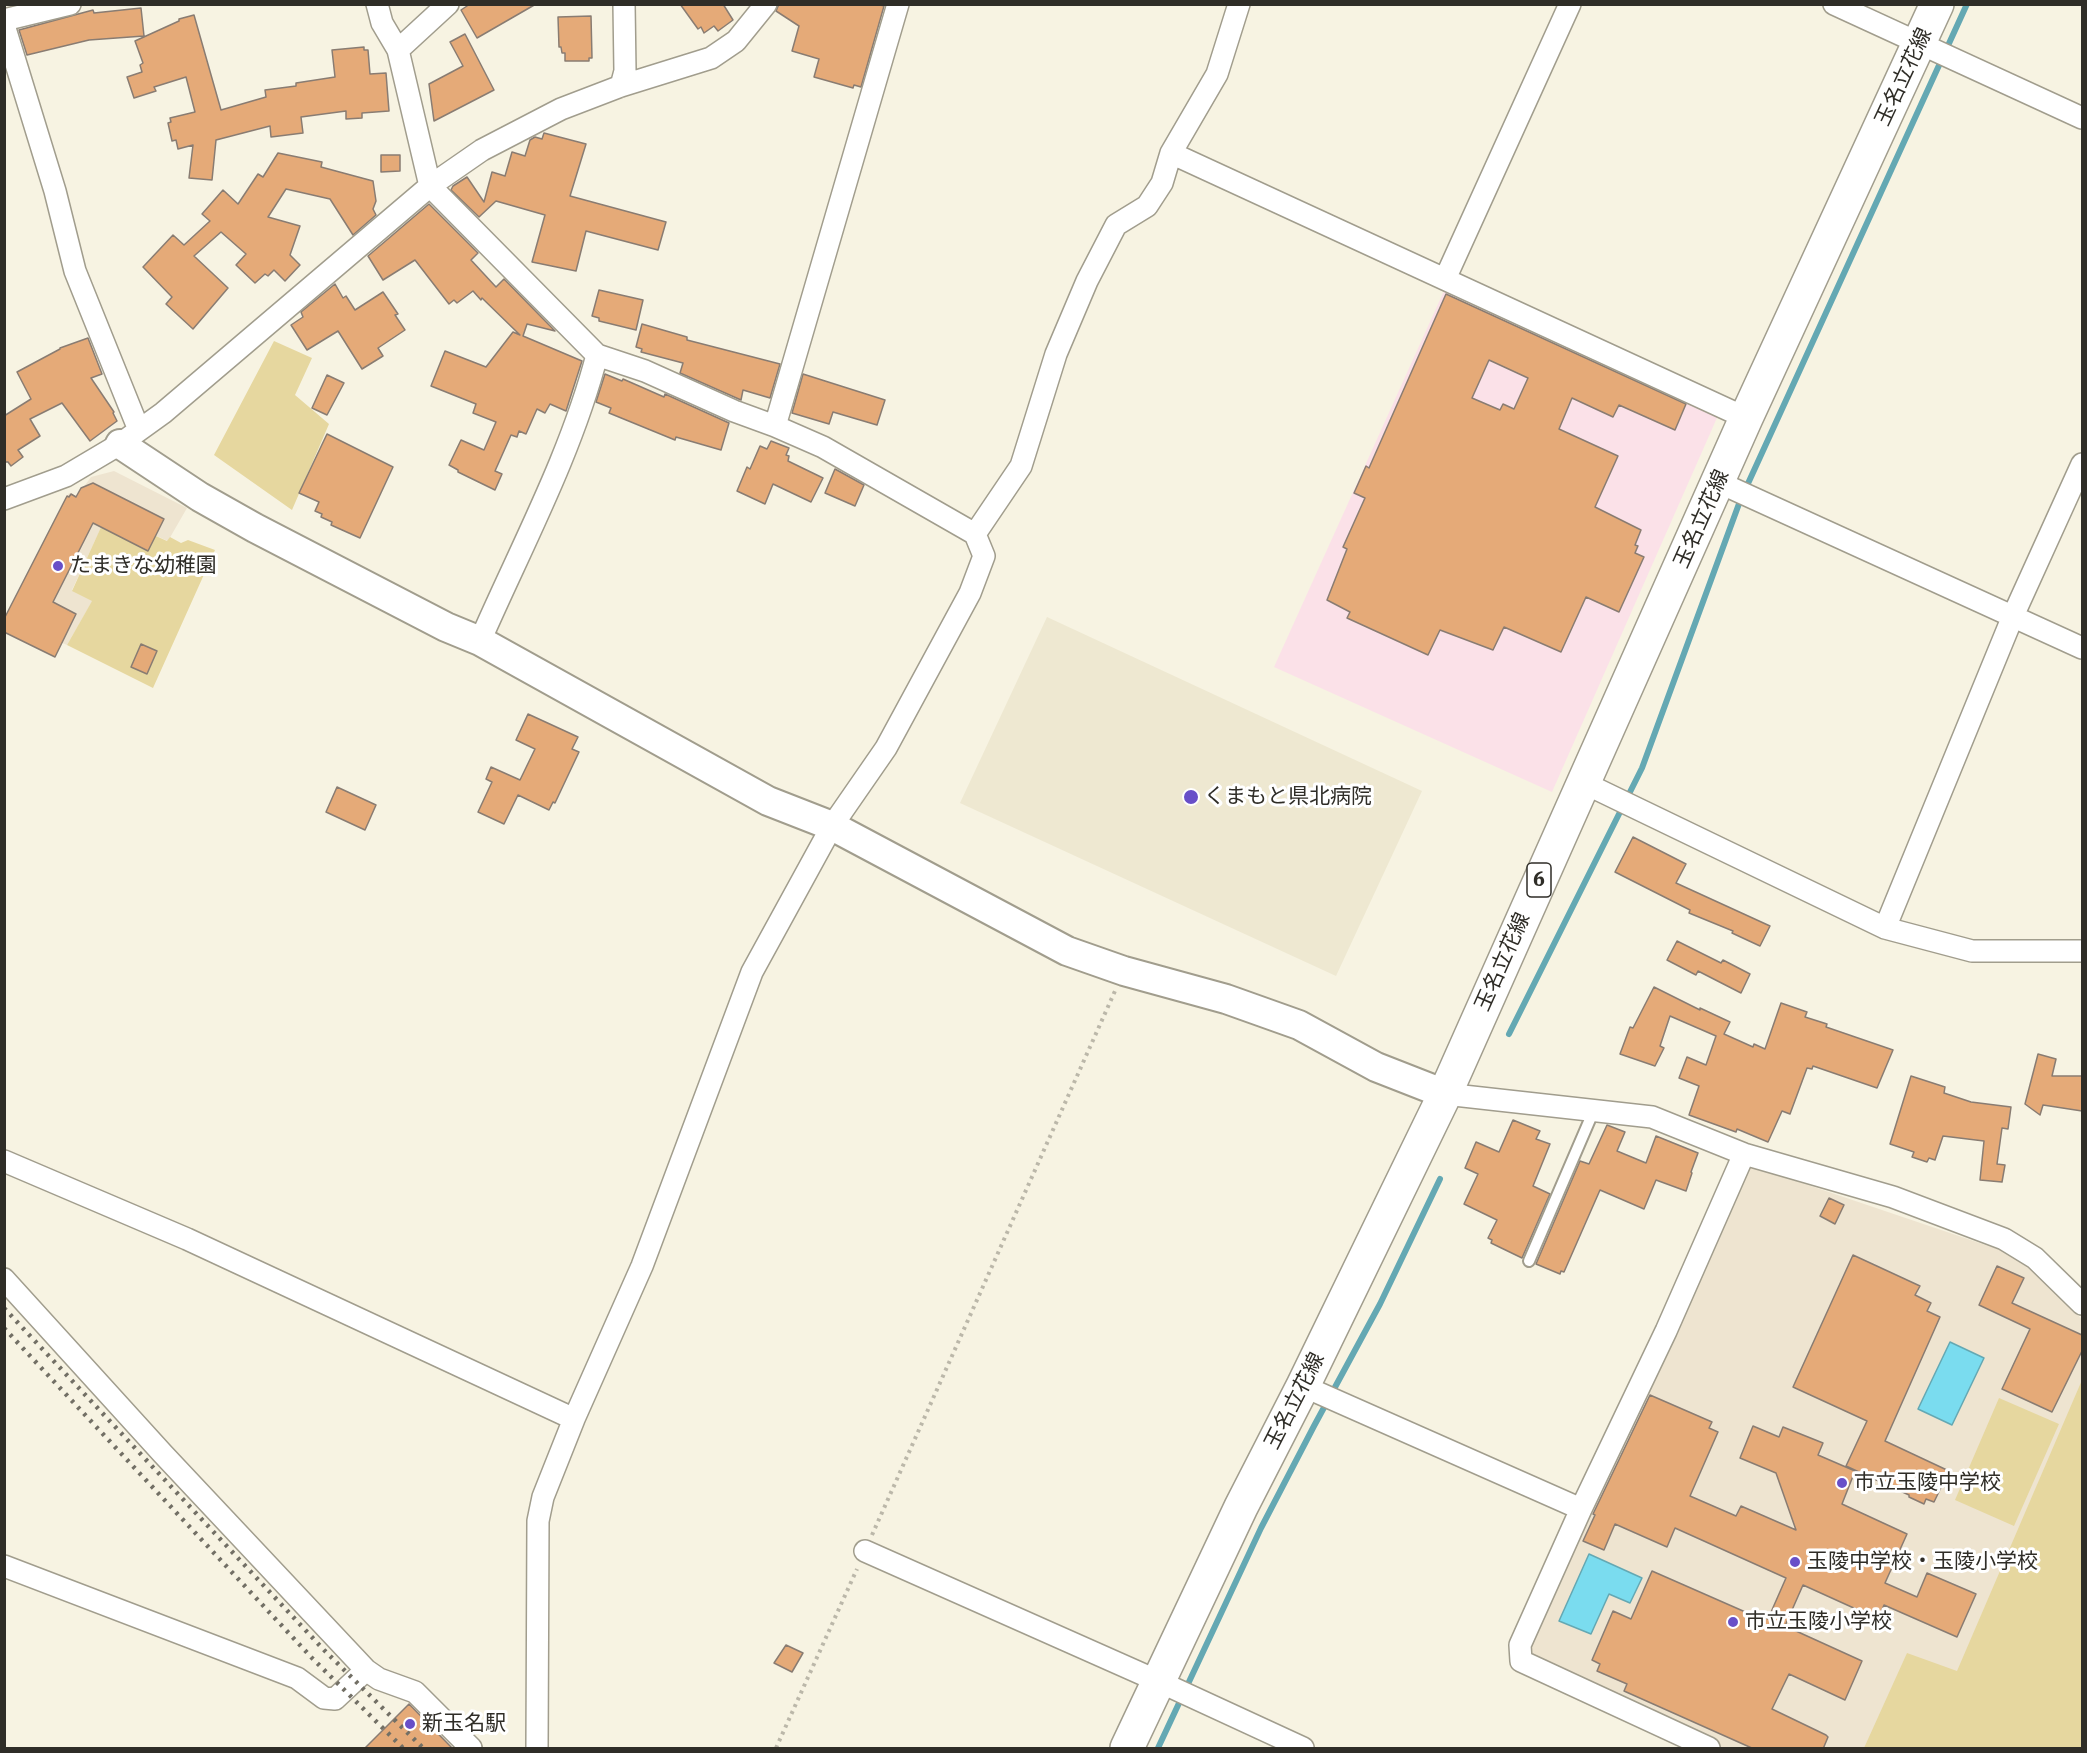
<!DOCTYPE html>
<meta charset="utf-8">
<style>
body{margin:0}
#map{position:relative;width:2087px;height:1753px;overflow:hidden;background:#f7f3e2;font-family:"IBM Plex Serif",serif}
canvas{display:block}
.frame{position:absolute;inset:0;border:6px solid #2f2d27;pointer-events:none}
</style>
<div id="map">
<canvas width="2087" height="1753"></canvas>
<div class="frame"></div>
</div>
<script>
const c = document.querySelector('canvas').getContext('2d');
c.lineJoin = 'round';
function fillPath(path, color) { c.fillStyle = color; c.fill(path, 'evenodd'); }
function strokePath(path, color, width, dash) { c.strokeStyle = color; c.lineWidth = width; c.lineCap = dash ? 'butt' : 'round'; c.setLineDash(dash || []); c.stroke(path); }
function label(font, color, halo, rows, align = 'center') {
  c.font = font + ' "IBM Plex Serif","Noto Sans JP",serif'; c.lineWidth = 6; c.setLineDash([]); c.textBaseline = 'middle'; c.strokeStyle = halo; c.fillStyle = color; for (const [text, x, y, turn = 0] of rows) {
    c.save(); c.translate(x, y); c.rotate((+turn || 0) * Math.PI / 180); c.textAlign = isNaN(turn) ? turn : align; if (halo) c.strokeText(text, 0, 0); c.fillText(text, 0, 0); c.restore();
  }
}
fillPath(new Path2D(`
 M1047,617l375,174 -86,185 -376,-173z`), '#eee8d1');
fillPath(new Path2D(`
 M1448,282l272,129 -168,381 -278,-125z`), '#fbe1e8');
fillPath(new Path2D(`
 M114,471l73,37 -19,33 -61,-26 -35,75 21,10 -26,45 -59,-27 61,-125 8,3 14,-19z
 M1746,1164l272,92 32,23 32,41v428h-366l-187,-90 -1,-13z`), '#eee4d0');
fillPath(new Path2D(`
 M274,341l38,17 -17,37 34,29 -37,86 -78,-55z
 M107,514l60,27 3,-4 11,6 7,-3 27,10 -62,138 -86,-43 25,-44 -20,-10z
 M2082,1380v368h-218l43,-95 50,18z
 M1999,1398l60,26 -45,102 -59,-26z`), '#e6d79f');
const water = new Path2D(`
 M1950,1342l34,16 -32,67 -34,-16z
 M1589,1554l53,24 -12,25 -21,-9 -18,40 -32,-13z`);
fillPath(water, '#7adcef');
strokePath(water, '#64a8b3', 1.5);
strokePath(new Path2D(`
 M1509,1034l133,-266 98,-267 227,-497
 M1158,1748l103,-220 53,-102 66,-122 60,-125`), '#64a8b3', 6);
const building = new Path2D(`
 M470,4h66l-59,34 -16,-28z
 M680,4h43l10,16 -15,11 -4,-5 -10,7 -3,-6 -3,2z
 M779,4h98l7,2 -23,81 -7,-2 -1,3 -39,-11 5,-18 -27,-8 7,-25 -23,-15z
 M141,8l3,28 -55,4 -62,15 -8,-25 74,-20 1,3z
 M194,15l27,95 45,-13 -1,-7 31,-4v-3l39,-6 -3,-27 32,-3v3h4l2,24 16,-1 3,38 -27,2v5l-16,1v-8l-45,6 2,16 -32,4 -1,-11 -54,14 -4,40 -23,-2 4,-33 -15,4 -2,-9 -4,1 -4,-18 3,-1 -1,-4 25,-6 -9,-35 -32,10 2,4 -22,7 -7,-21 15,-5 -2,-7 3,-2 -8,-22 44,-20v-2z
 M591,16l1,42h-3v3h-24v-8h-3l-1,-6h-2l-1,-30z
 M465,34l29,56 -60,31 -5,-37 34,-18 -13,-24z
 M544,133l42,11 -16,52 96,26 -8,28 -72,-19 -10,40 -44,-9 13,-47 -49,-14 -17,16 -28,-27 2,-4 14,-9 17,25 8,-30 13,4 7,-24 13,4 5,-16 5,-3 7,2z
 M278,153l44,9 -1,5 52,14 3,20 -3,8 3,6 -23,20 -23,-36 -44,-10 -18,28 32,9 -10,29 10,10 -15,16 -11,-11 -6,6 -3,-2 -10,9 -19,-18 10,-11 -25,-22 -27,24 34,32 -35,41 -27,-25 6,-7 -29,-30 30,-32 11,10 26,-24 -8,-7 21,-24 15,14 20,-30 5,3z
 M381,155h19v16l-19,1z
 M429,204l49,49 -7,7 25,27 8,-8 51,52 -28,-7 -4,12 59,25 -16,50 -16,-7 -5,9 -8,-4 -11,25 -7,-3 -2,6 -6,-2 -16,36 7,3 -7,16 -37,-18v-2l-9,-5 12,-25 23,10 12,-28 -23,-9 3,-9 -45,-18 14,-35 41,16 27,-35 7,3 -38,-37 -1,2 -8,-9 -16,12 -3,-3 -5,4 -34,-44 -32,20 -15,-24z
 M335,284l8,14 3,-2 9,14 28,-18 15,22 -3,1 10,15 -27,18 5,8 -21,13 -24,-38 -31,19 -16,-25 12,-8 -2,-5z
 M599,290l44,10 -7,30 -37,-9v-3l-7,-2z
 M1446,294l240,110 -11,26 -56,-25 -6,12 -41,-19 -13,31 59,27 -23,51 46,23 -6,15 3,1 -3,7 9,4 -25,55 -33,-15 -25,55 -57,-25 -11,23 -53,-20 -12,25 -81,-37 3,-6 -23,-12 20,-51 -4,-2 22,-49 -11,-5 12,-27 3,2zM1489,360l39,18 -14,31 -11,-5 -3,6 -28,-12z
 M642,324l45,13v3l93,24 -10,34 -27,-8 -2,10 -61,-27 3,-10 -42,-11 1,-3 -6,-2z
 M88,338l14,36 -11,4 23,34 -1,1 4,8 -27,20 -28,-38 -32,16 10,17 -22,14 5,7 -12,9 -3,-4h-4v-46l27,-17 -14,-27 43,-23v-1z
 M605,374l17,7 1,-2 41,18 1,-3 64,29 -8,27 -45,-13 -1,3 -66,-27 2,-5 -15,-6z
 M803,374l82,26 -8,25 -44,-13 -4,12 -37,-11z
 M327,375l17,8 -17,32 -15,-7z
 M327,434l66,33 -33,71 -29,-13 1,-3 -11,-5 1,-3 -7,-3 4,-9 -20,-9z
 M771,441l18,7 -3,7 3,1 -1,5 35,17 -12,24 -38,-18 -8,20 -28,-13 10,-24 3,2 10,-23 7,3z
 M835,469l29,16 -9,21 -30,-13z
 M93,483l71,36 -16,32 -55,-28 -40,79 23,12 -21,43 -51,-25v-13l63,-123 2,1 2,-3 5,3 5,-9z
 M141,644l16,7 -10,23 -16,-7z
 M528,714l50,23 -6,12 7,3 -24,51 -2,-1 -4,8 -31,-15 -14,29 -26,-12 14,-30 -6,-3 5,-12 29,13 15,-31 -19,-9z
 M337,787l39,18 -11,25 -39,-18z
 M1633,837l53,27 -10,19 94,43 -10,20 -28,-13 1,-2 -44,-18 1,-3 -75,-38z
 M1677,941l44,22 2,-3 27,14 -9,19 -43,-22 -2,4 -29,-15z
 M1654,987l46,23v-2l30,14 -6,12 29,13 1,-3 11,5 16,-46 26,9 -2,5 22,7 -1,3 67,23 -16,38 -64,-22 -1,3 -5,-1 -17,46 -8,-3 -14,31 -31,-13 -1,3 -47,-17 10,-29 -20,-8 8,-21 19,8 10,-29 -46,-20 -10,30 4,2 -9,18 -35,-12 10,-27 3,1z
 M2038,1054l18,5 -4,17h30v35l-39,-6 -3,10 -15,-11z
 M1911,1076l34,11 -1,6 27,9 40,5 -3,22 -6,-1 -5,36 8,1 -3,17 -22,-2 4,-39 -41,-5 -8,24 -6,-2 -2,4 -15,-5 2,-5 -24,-8z
 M1513,1120l27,11 -4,8 14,5 -17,42 17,8 -28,64 -31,-15 1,-3 -4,-2 9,-18 -33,-16 14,-30 -13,-6 11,-26 23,10z
 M1607,1125l18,7 -8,19 29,12 10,-27 42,17 -7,19 1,1 -6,18 -30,-11 -12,29 -44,-19 -36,82 -3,-1 -1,3 -24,-10 44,-103 9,3z
 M1829,1198l15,7 -9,19 -15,-8z
 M1853,1255l67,31 -5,9 16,8 -4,8 13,6 -55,124 64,30 -15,31 -8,-3 -2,5 -15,-7v-2l-63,-29 21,-45 -74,-34z
 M1997,1266l27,12 -12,25 70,32v16l-30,61 -50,-23 28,-60 -51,-24z
 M1650,1395l62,27 -3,6 9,4 -28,64 46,20 5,-10 55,24 -20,-57 -36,-15 13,-32 26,11 4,-10 40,16 -5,12 37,16 -13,33 65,30 -22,49 32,14 10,-24 49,21 -19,43 -73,-32 -6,14 -75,-34 -18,41 77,35 -17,39 -56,-26 -17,35 54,26 2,2 -5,12h-69l-130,-58 3,-7 -30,-13 3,-7 -8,-4 21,-49 18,8 21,-48 107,47 1,-3 8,4 18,-41 -111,-50 -8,19 -52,-23 -11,26 -21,-9 12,-26 -2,-1z
 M786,1645l17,8 -11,19 -18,-9z
 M409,1704l44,45h-89z`);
fillPath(building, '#e5aa78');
strokePath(building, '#897c72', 1.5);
const lane = new Path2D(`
 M1529,1261l65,-151`);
const street = new Path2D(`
 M377,4l5,19 16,27 32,136 167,169 48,16 89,40 41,15 48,21 152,87 9,22 -14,37 -84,155 -54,78 -80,146 -110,294 -68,153 -31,78 -5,24 -1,227
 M1834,4l248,114
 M4,20l66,-16
 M4,25l51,166 20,80 64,159
 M398,50l50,-46
 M621,86l4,-15 -1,-67
 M1171,153l575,265
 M1445,279l125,-275
 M775,426l123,-422
 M1718,482l364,166
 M4,499l62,-23 54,-32 43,-31 267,-227 52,-36 79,-41 60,-23 90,-28 25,-17 30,-37
 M975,534l46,-68 35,-112 31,-73 29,-56 31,-19 15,-23 9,-30 46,-79 22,-70
 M480,641c41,-94 91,-186 117,-286
 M1582,782l303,146 87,23h110
 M1885,928l128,-312 69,-152
 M1445,1094l207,23 92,37 149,43 111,42 31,19 47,46
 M4,1161l183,78 387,180
 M4,1279l159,175 203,216 13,9 36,13 56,56
 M1303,1386l278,123
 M865,1551l295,131 143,66
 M4,1566l293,112 27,20 11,1 31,-29
 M1709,1748l-188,-87 -1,-16 61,-136 85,-178 78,-177`);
const secondary = new Path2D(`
 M120,444l80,53 55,31 191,99 34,14 288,160 64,25 235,125 57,20 102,28 73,26 77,42 69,27`);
const primary = new Path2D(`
 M1127,1748l114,-241 62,-121 142,-292 301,-676 191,-414`);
strokePath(lane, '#a19d8d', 14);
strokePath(street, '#a19d8d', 24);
strokePath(secondary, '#a19d8d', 32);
strokePath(primary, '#a19d8d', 36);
strokePath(new Path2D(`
 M872,1535l243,-544
 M776,1748l81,-179`), '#bbb7a9', 4, [3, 4.5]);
strokePath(lane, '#fff', 10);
strokePath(street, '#fff', 21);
strokePath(secondary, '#fff', 28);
strokePath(primary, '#fff', 33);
strokePath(new Path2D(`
 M4,1308l320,342 99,98
 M4,1328l308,330 91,90`), '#726f65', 4.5, [3, 6]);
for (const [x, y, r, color] of [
 [58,566,6,"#684fc8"],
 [1191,797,8,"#684fc8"],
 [1842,1483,6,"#684fc8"],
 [1795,1562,6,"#684fc8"],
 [1733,1622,6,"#684fc8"],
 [410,1724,6,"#684fc8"]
]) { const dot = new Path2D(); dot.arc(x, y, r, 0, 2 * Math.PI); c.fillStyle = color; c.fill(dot); strokePath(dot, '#fff', 2); }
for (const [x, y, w] of [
 [1539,880,24]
]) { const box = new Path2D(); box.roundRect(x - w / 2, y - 17, w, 34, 4.5); c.fillStyle = '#fff'; c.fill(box); strokePath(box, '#2f2d27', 1.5); }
label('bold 20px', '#2f2d27', null, [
 ["6",1539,880]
]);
label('21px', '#2f2d27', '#fff', [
 ["玉名立花線",1904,77,-65],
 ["玉名立花線",1702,519,-66],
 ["玉名立花線",1503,962,-66],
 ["玉名立花線",1295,1401,-63]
]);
label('21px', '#2f2d27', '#fff', [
 ["たまきな幼稚園",70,566],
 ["くまもと県北病院",1204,797],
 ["市立玉陵中学校",1854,1483],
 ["玉陵中学校・玉陵小学校",1807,1562],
 ["市立玉陵小学校",1745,1622],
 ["新玉名駅",422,1724]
], 'left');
</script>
